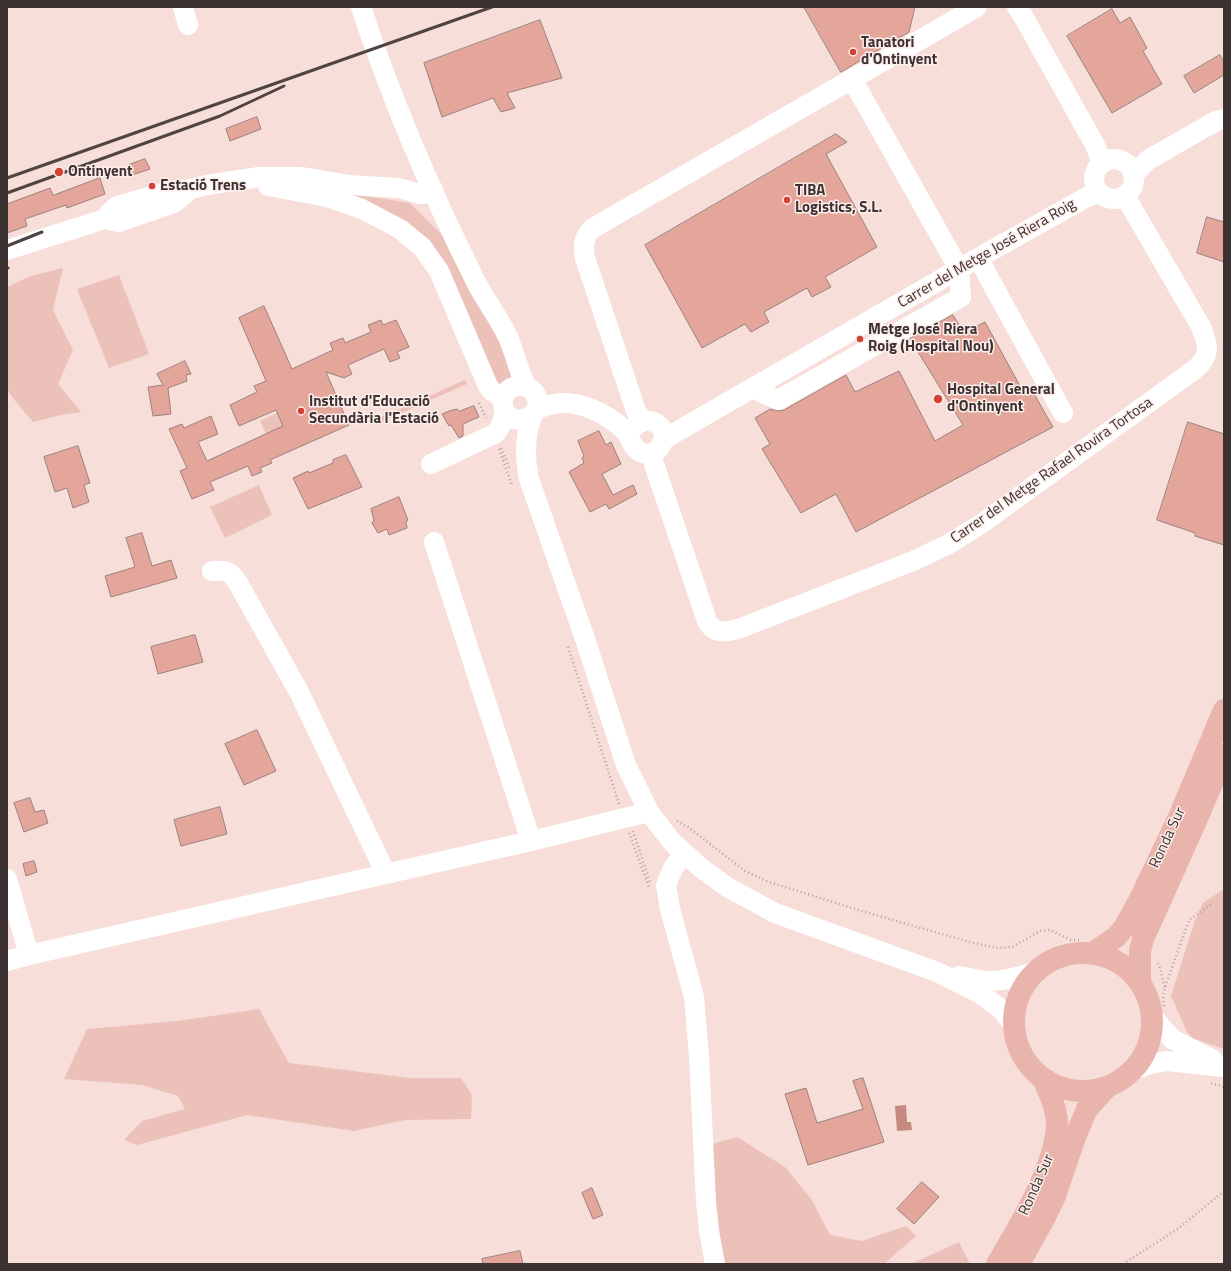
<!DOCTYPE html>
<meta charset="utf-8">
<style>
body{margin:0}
#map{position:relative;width:1231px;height:1271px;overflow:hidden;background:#f7ded9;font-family:"Titillium Web",sans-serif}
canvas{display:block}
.frame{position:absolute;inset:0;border:8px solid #3c3231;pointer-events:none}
</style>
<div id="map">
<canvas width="1231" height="1271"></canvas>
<div class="frame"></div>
</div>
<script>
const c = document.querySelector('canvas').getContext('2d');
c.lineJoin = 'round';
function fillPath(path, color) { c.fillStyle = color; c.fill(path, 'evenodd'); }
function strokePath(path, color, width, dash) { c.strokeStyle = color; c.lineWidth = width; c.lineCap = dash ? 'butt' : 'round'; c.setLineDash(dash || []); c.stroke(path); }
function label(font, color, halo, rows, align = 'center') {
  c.font = font + ' "Titillium Web",sans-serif'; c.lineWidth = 3; c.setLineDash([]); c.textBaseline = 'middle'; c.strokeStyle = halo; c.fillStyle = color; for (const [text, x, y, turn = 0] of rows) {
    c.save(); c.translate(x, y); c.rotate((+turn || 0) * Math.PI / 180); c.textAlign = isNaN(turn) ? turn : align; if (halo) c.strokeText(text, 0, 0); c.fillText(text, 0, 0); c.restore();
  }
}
fillPath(new Path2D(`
 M305,187l105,16 32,32 65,121 5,23 -6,9 -10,-3 -54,-121z
 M63,268l-10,42 20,40 -15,34 23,28 -16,2 -32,8 -21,-25 -5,-8v-102l24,-11z
 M119,275l30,79 -40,14 -32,-79z
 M465,380l2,4 -86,38 -2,-4z
 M279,412l8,16 -17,14 -10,-21z
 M259,485l13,30 -47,23 -15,-31z
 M1224,889v160l-32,-11 -5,-6 -16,-36 23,-73 9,-20z
 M259,1009l30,54 121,15h51l11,17 -1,24 -66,1 -51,11 -107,-16 -110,30 -13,-5 18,-19 43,-12 -7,-13 -36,-11 -78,-6 23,-50 91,-8z
 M737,1137l48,30 27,33 18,35 32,6 44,-15 10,10 -32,28h-161l-14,-119z
 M959,1242l11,22h-63l6,-1z`), '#ecc1ba');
fillPath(new Path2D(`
 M906,1105l1,17h4l1,8 -15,1 -2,-25z`), '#c6897f');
const building = new Path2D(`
 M804,7h111l-6,25 -68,40z
 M1112,9l8,14 10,-6 17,31 -4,3 19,33 -50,29 -45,-77z
 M540,20l22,58 -55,15 8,15 -14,4 -8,-14 -51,19 -18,-54z
 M1220,55l4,7v13l-30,18 -10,-17z
 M257,117l4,12 -31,12 -4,-12z
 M836,134l11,8 -21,12 51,93 -52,30 6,10 -19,10 -5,-9 -43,24 5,10 -18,10 -6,-8 -43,24 -57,-103z
 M145,159l5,10 -18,6 -3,-10z
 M100,178l5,16 -38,14 -1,-3 -41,14 2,7 -20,7v-29l43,-16 3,7z
 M1207,217l17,5v40l-27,-9z
 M264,306l28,63 41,-19 -3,-7 13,-5 2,5 26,-11 -3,-7 13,-5 2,5 13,-5 13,27 -12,5 3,6 -10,4 -6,-13 -36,16 4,9 -8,4 -18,-6 23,53 -79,35 2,3 -12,5 2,4 -10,4 -4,-10 -38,16 4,8 -22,9 -12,-28 7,-3 -18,-39 13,-5 2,4 27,-12 7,18 -20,8 9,19 76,-35 -7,-16 -37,16 -9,-21 27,-13 -3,-6 12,-5 -27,-63z
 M953,315l11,18 21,-11 40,73 8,-3 20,35 -197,105 -20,-38 -35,19 -39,-64 8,-5 -15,-26 15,-9 8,2 6,-1 62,-35 9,17 44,-21 36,70 28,-16 -53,-86z
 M185,361l6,13 -5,1 1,6 -19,7 3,26 -18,2 -5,-29 15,-2 -6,-11z
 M474,406l5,11 -16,7v12l-4,2 -8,-13 -2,1 -7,-12 7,-3 8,-2 2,2z
 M1188,422l36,12v111l-29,-9v-3l-38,-13z
 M599,431l7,14 5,-3 10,22 -19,10 11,21 20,-10 4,9 -28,15 -3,-5 -16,8 -21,-40 15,-9 -2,-5 2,-2 -6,-15z
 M78,446l12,37 -6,2 5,17 -16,6 -6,-20 -12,4 -11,-35z
 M346,455l16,32 -54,22 -15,-31 15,-7 1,2 24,-10v-3z
 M399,497l9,23 -2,2 1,6 -18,7 -2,-6 -9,4 -6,-10 2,-3 -3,-11z
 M142,533l10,33 19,-6 6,18 -66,19 -6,-21 30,-9 -9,-29z
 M195,635l8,27 -45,12 -7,-27z
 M257,730l19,41 -32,14 -19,-41z
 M30,798l5,14 9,-2 4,13 -24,9 -10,-29z
 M220,807l7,27 -46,12 -7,-26z
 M34,861l3,11 -11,4 -3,-12z
 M863,1078l21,64 -76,23 -23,-71 21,-6 11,35 46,-14 -10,-28z
 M922,1182l17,15 -25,27 -17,-15z
 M592,1188l11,27 -10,4 -11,-26z
 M520,1251l3,13h-40l-1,-5z`);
fillPath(building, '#e4a59a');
strokePath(building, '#99827e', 1);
strokePath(new Path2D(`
 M479,403l7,15
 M501,448l9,21
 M499,449l13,36
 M568,647l51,157
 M677,821l11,6 57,44 21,10 89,28 118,34 25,5 14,-1 28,-16 10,-1 21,10h10
 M633,831l17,51
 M629,833l20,54
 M1158,963l1,2 6,22
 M1164,1006l-1,-9 2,-10 24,-67 23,-16
 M1211,1083l13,4
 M1123,1264l56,-36 45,-37`), '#b5a19e', 2.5, [1, 3]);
strokePath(new Path2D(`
 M183,7l5,18
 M361,7c31,94 70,185 114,273 9,19 23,36 32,55 8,17 11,35 19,51
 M1017,7l6,9 72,129 7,18
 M1094 179a20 20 0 1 1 40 0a20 20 0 1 1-40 0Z
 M1134,174l14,-14 68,-39 8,-2
 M268,186l59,11 35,12 38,20 22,18 17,24 49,115 4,5 11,7
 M191,189l-17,14 -47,16 -9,3 -5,-1 -3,-9 7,-6 45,-13 29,-4 16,-4 52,-8h43l48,8 49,3 21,6 11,-1 2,-4
 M7,250l104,-33
 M978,258l85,155
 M752,388l26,12 183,-103 -2,-28 -107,-190
 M537,409c6,-2 12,-4 17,-5 24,-5 54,10 70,26 6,6 8,18 16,22 13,7 27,-7 23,-21 -3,-7 -12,-12 -20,-10 -4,2 -7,5 -10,7 -3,1 -7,1 -9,2
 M532,415c-32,19 -40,-29 -12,-29 3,0 6,0 9,2 7,4 9,11 9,18 -2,4 -5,7 -6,11 -8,20 -7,41 -3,62l56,160 41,126 23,47 23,30 28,25 27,20 48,26 162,59 44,22 21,16 12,16
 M643,421l-7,-10 -51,-153c-2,-12 -2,-22 8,-30l384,-221
 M664,439l314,-181 109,-61 12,-4
 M651,453l2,8 54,160c8,16 26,10 39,5l167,-65 34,-16 34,-21 213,-154c17,-14 15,-24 7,-43l-76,-131
 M431,464l65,-31 5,-8 4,-13
 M434,542l97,299
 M212,571c15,-1 18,0 26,12l61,109 87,182
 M684,854l-11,14 -7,17 4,24 24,88 5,60 7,145 3,29 6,33
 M7,879l22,76
 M7,961l22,-6 502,-114 118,-29
 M959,976c9,1 18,4 27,5 17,1 33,-5 49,-9
 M1153,1017l19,22 41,21
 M1133,1070l14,-5 19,-4 58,6`), '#fff', 20);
strokePath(new Path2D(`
 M1014 1022a69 69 0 1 1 138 0a69 69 0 1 1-138 0Z
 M1093,953l23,-16 8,-9 16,-29 39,-82 45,-107
 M1140,982v-31l3,-12 53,-118 28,-66
 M997,1264c22,-37 60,-99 60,-142 -1,-15 -8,-30 -14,-43
 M1019,1264l26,-47 10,-21 20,-59 12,-28 20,-22`), '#e9b4ac', 22);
strokePath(new Path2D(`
 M7,178l485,-171
 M7,193l213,-77 64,-30
 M7,246l35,-14
 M7,268h1`), '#4f4442', 3);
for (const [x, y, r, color] of [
 [853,52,4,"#d14435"],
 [59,172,5,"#d14435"],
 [152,186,4,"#d14435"],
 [787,200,4,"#d14435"],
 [860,339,4,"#d14435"],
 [938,399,5,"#d14435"],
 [301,411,4,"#d14435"]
]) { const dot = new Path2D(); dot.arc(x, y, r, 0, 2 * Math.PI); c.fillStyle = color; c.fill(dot); strokePath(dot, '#fdeeeb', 1.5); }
label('bold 15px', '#3c3231', '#fdeeeb', [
 ["Tanatori",861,43],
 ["d'Ontinyent",861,60],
 ["Ontinyent",68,172],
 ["Estació Trens",160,186],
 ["TIBA",795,191],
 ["Logistics, S.L.",795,208],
 ["Metge José Riera",868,330],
 ["Roig (Hospital Nou)",868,347],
 ["Hospital General",947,390],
 ["d'Ontinyent",947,407],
 ["Institut d'Educació",309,402],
 ["Secundària l'Estació",309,419]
], 'left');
label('15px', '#3c3231', '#fdeeeb', [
 ["Carrer del Metge José Riera Roig",987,254,-30],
 ["Carrer del Metge Rafael Rovira Tortosa",1052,471,-35],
 ["Ronda Sur",1168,838,-65],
 ["Ronda Sur",1037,1185,-66]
]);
</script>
